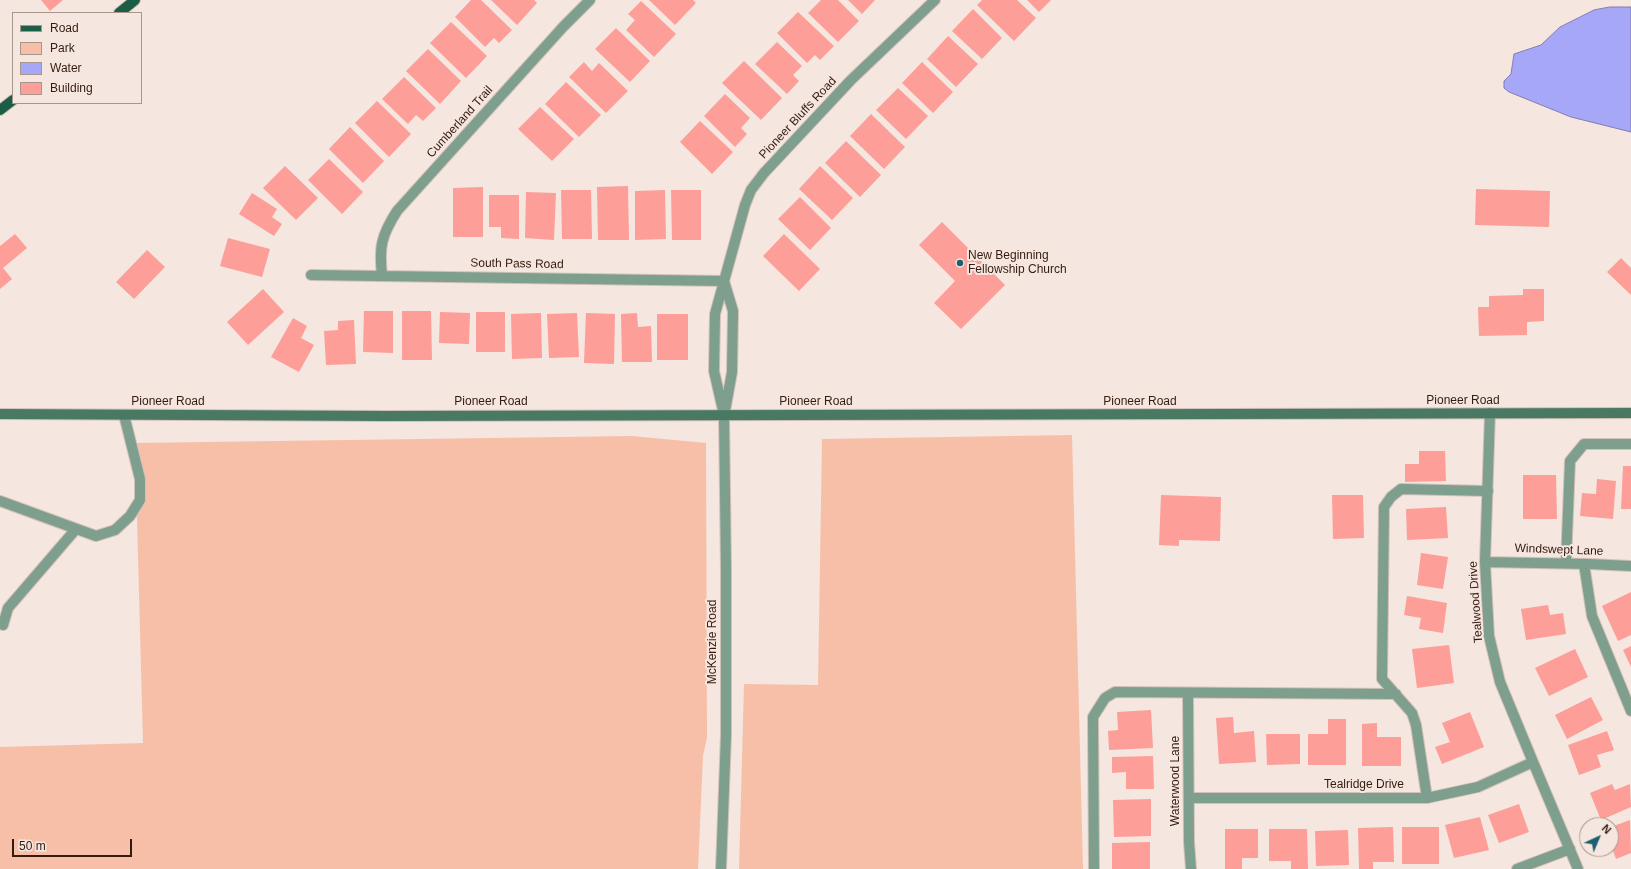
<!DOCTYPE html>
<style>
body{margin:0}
#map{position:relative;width:1631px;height:869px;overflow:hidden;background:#f5e6e0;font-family:Arial,sans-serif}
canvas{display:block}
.legend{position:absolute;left:12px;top:12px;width:130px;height:92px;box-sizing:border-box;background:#f5e6e0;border:1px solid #a8958c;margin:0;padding:5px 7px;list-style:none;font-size:12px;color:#351b0f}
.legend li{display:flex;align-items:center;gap:8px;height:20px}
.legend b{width:20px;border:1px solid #a8958c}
.north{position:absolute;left:1579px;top:817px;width:40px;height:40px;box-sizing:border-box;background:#f5e6e0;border:1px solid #a8958c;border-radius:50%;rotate:44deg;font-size:11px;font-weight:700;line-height:16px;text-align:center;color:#351b0f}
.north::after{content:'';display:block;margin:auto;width:14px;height:18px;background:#1e5f74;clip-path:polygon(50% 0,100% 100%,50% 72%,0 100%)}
.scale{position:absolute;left:12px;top:839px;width:120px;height:18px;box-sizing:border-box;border:2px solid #351b0f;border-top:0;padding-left:5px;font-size:12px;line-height:14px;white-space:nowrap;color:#351b0f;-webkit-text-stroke:3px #f5e6e0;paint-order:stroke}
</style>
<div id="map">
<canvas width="1631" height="869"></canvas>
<ul class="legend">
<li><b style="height:5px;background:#1c5e45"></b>Road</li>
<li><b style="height:11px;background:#f7bfa7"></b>Park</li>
<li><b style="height:11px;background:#a7a7f7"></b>Water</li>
<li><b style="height:11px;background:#fd9e98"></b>Building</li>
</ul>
<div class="north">N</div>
<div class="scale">50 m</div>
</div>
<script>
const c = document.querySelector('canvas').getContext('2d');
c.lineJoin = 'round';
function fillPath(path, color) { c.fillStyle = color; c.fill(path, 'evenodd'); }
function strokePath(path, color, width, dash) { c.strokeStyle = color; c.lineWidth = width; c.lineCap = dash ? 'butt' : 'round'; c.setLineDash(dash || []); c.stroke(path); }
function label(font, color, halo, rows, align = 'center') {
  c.font = font + ' Arial,sans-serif'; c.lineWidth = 4; c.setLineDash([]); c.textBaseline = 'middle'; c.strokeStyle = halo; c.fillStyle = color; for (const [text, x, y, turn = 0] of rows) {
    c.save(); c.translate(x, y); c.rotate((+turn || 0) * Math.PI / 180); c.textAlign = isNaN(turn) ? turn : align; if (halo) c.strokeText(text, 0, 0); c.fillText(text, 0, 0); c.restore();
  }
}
fillPath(new Path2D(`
 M1072,435l11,434h-344l5,-185 74,1 4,-246z
 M632,436l74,7 1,294 -4,19 -5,113h-698v-122l143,-4 -8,-300z`), '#f7bfa7');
const water = new Path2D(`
 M1610,7h21v125l-60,-15 -62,-25 -5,-4v-7l7,-7 3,-20 27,-9 19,-18 34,-17z`);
fillPath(water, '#a7a7f7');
strokePath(water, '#857db1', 1);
fillPath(new Path2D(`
 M41,0h22l-13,11z
 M471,0h10l31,30 -13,13 -5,-5 -9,9 -30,-30z
 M491,0h43l3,3 -20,22z
 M649,0h44l3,3 -21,22z
 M821,0h17l21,21 -21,21 -30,-29z
 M848,0h27l-13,14z
 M982,0h35l19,18 -22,23 -37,-36z
 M1027,0h24l-12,12z
 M641,1l35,33 -22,23 -28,-27 9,-10 -7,-6z
 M973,9l29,29 -20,21 -30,-28z
 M798,12l36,34 -14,14 -5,-5 -8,8 -30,-30z
 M451,22l36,34 -21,22 -36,-35z
 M616,28l34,33 -20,21 -35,-33z
 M948,36l30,28 -22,23 -29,-28z
 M777,42l25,24 -9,9 6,6 -12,13 -32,-30z
 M428,49l33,32 -21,23 -34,-33z
 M744,61l38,37 -21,22 -39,-37z
 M584,62l8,9 7,-8 29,28 -22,22 -37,-36z
 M922,62l31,30 -20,21 -31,-30z
 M404,77l32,31 -13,13 -7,-6 -8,9 -26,-25z
 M566,82l35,33 -22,22 -34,-33z
 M898,88l30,28 -22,23 -30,-29z
 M725,94l25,24 -9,10 6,6 -12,13 -31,-31z
 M377,101l34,33 -22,23 -34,-34z
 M540,107l34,32 -22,22 -34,-32z
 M871,114l34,33 -21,22 -34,-33z
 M700,121l33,31 -21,22 -32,-32z
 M350,127l34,34 -21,22 -34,-34z
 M846,141l35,34 -21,22 -35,-34z
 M329,159l34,33 -21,22 -34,-34z
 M285,166l33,32 -22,22 -33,-32z
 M820,166l33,32 -21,22 -33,-31z
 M628,186l1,54h-31l-1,-53z
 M483,187v50h-30v-49z
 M1476,189l74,2 -1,36 -74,-2z
 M561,190h30l1,49h-30z
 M665,190l1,49 -31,1v-49z
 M671,190h30v50h-29z
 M526,192l30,1 -2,47 -29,-2z
 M252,193l25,16 -5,8 10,7 -8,12 -35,-22z
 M489,195h30v44l-18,-1v-11h-12z
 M800,197l31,31 -21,22 -32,-31z
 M942,222l63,63 -44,44 -27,-26 21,-22 -36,-36z
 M15,234l12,14 -24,20 9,11 -12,10v-43z
 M784,234l36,35 -21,22 -36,-35z
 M228,238l42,11 -8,28 -42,-11z
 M147,250l18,17 -31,32 -18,-17z
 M1621,258l10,10v27l-24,-23z
 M263,289l21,23 -36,33 -21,-23z
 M1523,289h21v32l-17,1v13l-48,1 -1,-29h11v-11l34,-1z
 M364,311h29v42l-30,-1z
 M402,311h29l1,49h-30z
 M440,312l30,1 -1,31 -30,-1z
 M476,312h29v40h-29z
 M541,313l1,45 -30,1 -1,-45z
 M577,313l2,44 -30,1 -2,-44z
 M586,313l29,1 -1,50 -30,-1z
 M637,313l1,14 13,-1 1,36h-30l-1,-48z
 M657,314h31v46h-31z
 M293,318l14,8 -6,12 13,7 -15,27 -28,-15z
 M354,320l2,44 -30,1 -2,-34 14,-1v-9z
 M1419,451h26l1,30 -41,1v-18h14z
 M1623,466h8v43h-10z
 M1523,475h33l1,44h-34z
 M1597,479l19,2 -3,38 -33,-3 2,-23 14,1z
 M1161,495l60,2 -1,44 -41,-1v6l-20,-1z
 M1332,495h31l1,43 -31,1z
 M1446,507l2,31 -41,2 -1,-31z
 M1421,553l27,4 -5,32 -26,-4z
 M1631,592v43l-13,6 -16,-35z
 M1407,596l40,7 -4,30 -24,-4 2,-11 -17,-3z
 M1548,605l2,10 13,-2 3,21 -40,6 -5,-31z
 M1449,645l5,38 -37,5 -5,-39z
 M1631,646v21l-8,-17z
 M1575,649l13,28 -39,19 -14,-28z
 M1591,697l12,23 -36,19 -12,-24z
 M1151,710l2,38 -44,2 -1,-19 10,-1 -1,-18z
 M1470,712l14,35 -42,17 -7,-17 15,-5 -8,-19z
 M1233,717l1,16 20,-2 2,31 -37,2 -3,-46z
 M1328,719h18v46h-38v-31h20z
 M1377,723v14h24v29h-39v-42z
 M1607,731l7,19 -17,5 4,12 -22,8 -11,-30z
 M1266,734h34v30l-33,1z
 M1153,756l1,33h-28v-17l-14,1v-16z
 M1612,784l3,6 15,-6 1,23 -30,13 -11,-27z
 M1151,799v37l-37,1 -1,-37z
 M1519,804l10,28 -30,11 -11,-28z
 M1480,817l9,33 -35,8 -9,-33z
 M1630,820l1,33 -15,6 -5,-14v-18z
 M1393,827l1,35h-21v7h-14l-1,-41z
 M1402,827h37v37h-37z
 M1225,829h33v29h-16v11h-17z
 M1269,829h38l1,40h-17v-8h-22z
 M1348,830l1,35 -33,1 -1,-35z
 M1150,842v27h-38v-26z`), '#fd9e98');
const service = new Path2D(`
 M0,501l96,35 19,-6 15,-14 10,-16v-21l-16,-64
 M1566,563l4,-102 14,-17h47
 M1584,564l8,52 39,95
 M3,625l5,-17 68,-79
 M1427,798l-11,-73 -4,-12 -30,-34 2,-172 7,-10 10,-8 87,2
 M1094,869l-1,-152 12,-19 10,-6 281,2
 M1517,869l53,-20`);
const minor = new Path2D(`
 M311,275l413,6
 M382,276c-3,-29 -1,-40 15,-65l166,-184 27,-27
 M724,281l9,30 -1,61 -7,39
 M1490,413l-5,149 4,74 11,46 33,80 45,107
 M724,415l-10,-44 1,-57 30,-109 6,-15 13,-17 87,-93 84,-80
 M1485,562l104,2 42,2
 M1188,694l1,148 2,27
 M1190,798h237l51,-11 55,-25`);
const tertiary = new Path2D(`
 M721,869l5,-134v-166l-2,-154`);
const secondary = new Path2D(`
 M0,414l385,2 1246,-3`);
const primary = new Path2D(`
 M119,13l16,-13
 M0,110l13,-10`);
strokePath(service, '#d2c1ba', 12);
strokePath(minor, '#d2c1ba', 12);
strokePath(tertiary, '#d2c1ba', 12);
strokePath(secondary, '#d2c1ba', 12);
strokePath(primary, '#d2c1ba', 12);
strokePath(service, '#7e9e8e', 10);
strokePath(minor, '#7e9e8e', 10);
strokePath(tertiary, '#7e9e8e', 10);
strokePath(secondary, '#497963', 10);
strokePath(primary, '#1c5e45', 10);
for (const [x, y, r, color] of [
 [960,263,4,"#1e5f74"]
]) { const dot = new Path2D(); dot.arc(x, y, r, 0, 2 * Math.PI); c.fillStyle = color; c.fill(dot); strokePath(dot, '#f5e6e0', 1.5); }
label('12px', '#351b0f', '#f5e6e0', [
 ["Pioneer Bluffs Road",798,118,-47],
 ["Cumberland Trail",460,122,-48],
 ["South Pass Road",517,264,1],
 ["Pioneer Road",1463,401],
 ["Pioneer Road",168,402],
 ["Pioneer Road",491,402],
 ["Pioneer Road",816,402],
 ["Pioneer Road",1140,402],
 ["Windswept Lane",1559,550,2],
 ["Tealwood Drive",1476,602,-94],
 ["McKenzie Road",713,642,-90],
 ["Waterwood Lane",1176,781,-90],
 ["Tealridge Drive",1364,785]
]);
label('12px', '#351b0f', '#f5e6e0', [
 ["New Beginning",968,256],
 ["Fellowship Church",968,270]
], 'left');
</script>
